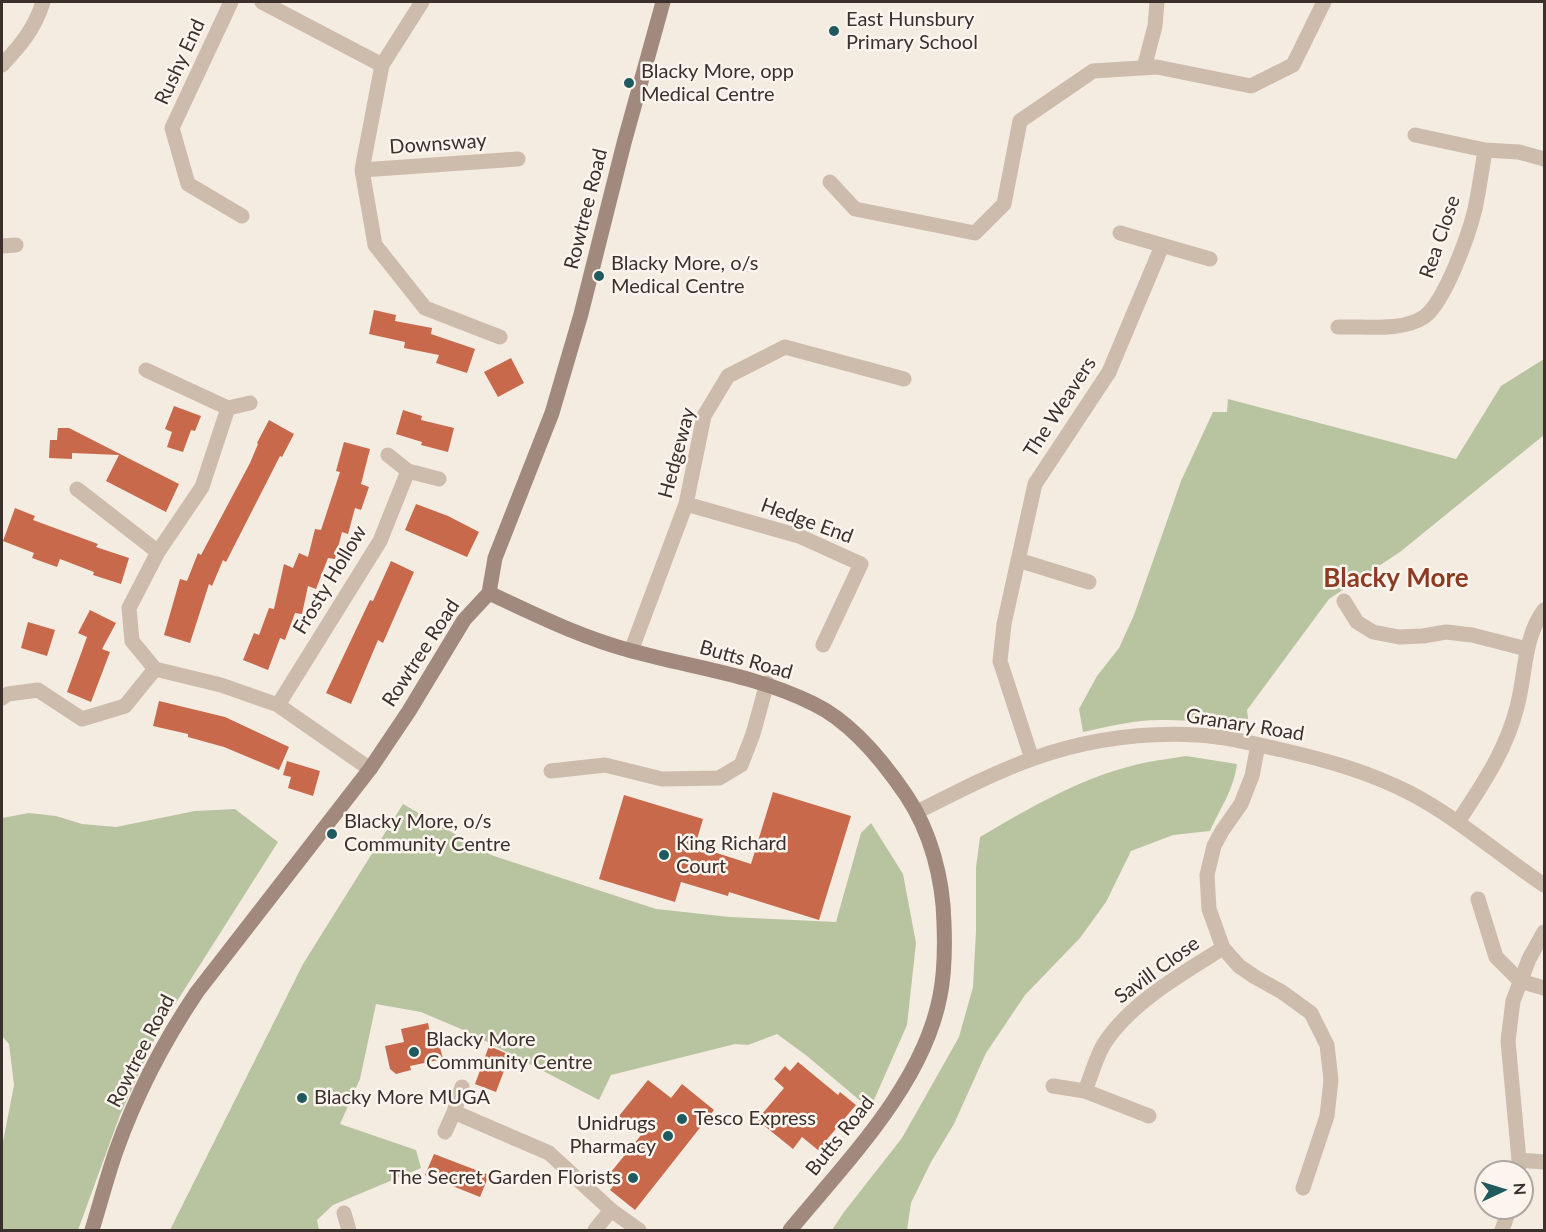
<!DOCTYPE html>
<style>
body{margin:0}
#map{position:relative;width:1546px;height:1232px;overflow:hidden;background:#f4ebe1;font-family:Lato,sans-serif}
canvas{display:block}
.frame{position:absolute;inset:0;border:3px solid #3b302b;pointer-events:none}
.north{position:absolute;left:1474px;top:1160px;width:60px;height:60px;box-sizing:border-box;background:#fbf5ee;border:2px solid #aea6a0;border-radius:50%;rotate:86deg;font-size:16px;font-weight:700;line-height:24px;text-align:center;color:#3b302b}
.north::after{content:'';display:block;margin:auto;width:21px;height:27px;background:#1f5a5e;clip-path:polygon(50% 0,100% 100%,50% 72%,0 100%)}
</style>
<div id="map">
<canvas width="1546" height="1232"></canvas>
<div class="frame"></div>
<div class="north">N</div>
</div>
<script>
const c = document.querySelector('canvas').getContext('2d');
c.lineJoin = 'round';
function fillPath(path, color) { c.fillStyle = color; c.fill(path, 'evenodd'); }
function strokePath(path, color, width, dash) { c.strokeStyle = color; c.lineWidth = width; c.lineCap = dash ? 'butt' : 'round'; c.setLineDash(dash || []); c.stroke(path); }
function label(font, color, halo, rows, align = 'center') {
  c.font = font + ' Lato,sans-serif'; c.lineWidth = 5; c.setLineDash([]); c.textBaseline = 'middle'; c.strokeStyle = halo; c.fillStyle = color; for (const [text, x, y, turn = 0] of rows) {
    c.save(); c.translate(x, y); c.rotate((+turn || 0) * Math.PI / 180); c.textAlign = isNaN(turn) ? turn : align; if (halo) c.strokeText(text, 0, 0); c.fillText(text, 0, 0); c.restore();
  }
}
fillPath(new Path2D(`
 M1544,359v76l-144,117 -71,47 -82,111 2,18c-28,-4 -55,-8 -83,-8 -28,-1 -56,6 -83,12l-4,-23 18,-33 22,-28 15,-33 47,-134 32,-69h14l1,-13 228,60 45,-73z
 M1186,756l51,8c-4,27 -16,43 -27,67l-37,4 -42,16 -25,51 -26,36 -55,57 -39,58 -32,71 -23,38 -20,41 -4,27h-75l12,-18 58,-74 57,-101 14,-50 3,-56v-63l4,-31c46,-27 99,-58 151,-71 18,-5 37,-7 55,-10z
 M403,804l88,51 165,54 74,8 106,5 25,-89 10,-10 32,51 13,69 -9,82 -37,84 -63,-53 -30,-22 -29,11 -13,-1 -124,31 -12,25 -131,-68 -47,-20 -45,-8 -16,75 -20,45 76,26 5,18 -88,37 -16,15 2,10h-149l133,-266z
 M235,809l43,33 -120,189 -38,84 -42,115h-76v-83l12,-62 -5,-41 -7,-8v-218l27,-5 27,3 26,8 34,3 79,-16z`), '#b8c4a0');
fillPath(new Path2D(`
 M374,310l22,5 -1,6 37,7 -1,6 44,15 -8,24 -31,-10 3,-8 -35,-7 1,-6 -36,-8z
 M511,358l13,25 -26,14 -14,-25z
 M174,406l27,10 -6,15 -4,-1 -8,22 -16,-5 5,-15 -7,-3z
 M403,410l19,6 -1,4 33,8 -6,24 -27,-7 1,-3 -26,-8z
 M269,420l25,14 -12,23 -2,-1 -54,106 -3,-2 -11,26 -3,-2 -19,59 -26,-8 16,-56 7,2 11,-28 3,2 49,-92 8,-19 -1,-1z
 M58,428h11l110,56 -13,28 -60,-31 13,-26 -47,-2v6l-23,-1 1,-18h7z
 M344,442l26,7 -9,35 8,3 -8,23 -6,-2 -7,26 -6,-2 -7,27 -7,-1 -12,31 -8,-3 -6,28 -7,-1 -10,27 -5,-2 -12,32 -25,-10 11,-27 5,2 10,-27 5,1 10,-45 9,4 6,-15 9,4 7,-28 6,1 19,-58 -4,-1z
 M416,504l32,12 31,16 -12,25 -62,-27z
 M15,508l20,8 -2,4 65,24 -2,3 33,11 -8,26 -28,-9 1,-3 -34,-13 -3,8 -25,-9 2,-5 -31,-12z
 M391,561l23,11 -31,71 -5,-3 -27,64 -25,-11 44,-93 3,1z
 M90,610l26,13 -14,26 8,3 -19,50 -24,-10 20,-55 -9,-4z
 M28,622l27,8 -8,26 -26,-8z
 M159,701l66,16 64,30 -10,23 -55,-23 -36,-10v-3l-35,-8z
 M287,761l33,10 -7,25 -25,-8 3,-11 -8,-2z
 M773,792l78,24 -32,104 -90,-28 -1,4 -47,-14 -6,20 -76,-23 25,-84 79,24 -8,27 56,18z
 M428,1023l2,10 6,-1 7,27 -33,7 1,4 -15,4 -6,-5 -5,-23 19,-4 -3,-13z
 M489,1046l21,9 -14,37 -21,-8z
 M798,1062l40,33 2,-3 16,13 -38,45 -16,-13 -9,12 -36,-29 27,-32 -10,-9 11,-13 5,5z
 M648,1080l23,18 11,-14 32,26 -79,100 -25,-20 9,-11 -8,-7 31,-38 -23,-18z
 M434,1154l55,21 -9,22 -55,-22z`), '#c8694b');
strokePath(new Path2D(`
 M231,2l-59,126 16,56 54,32
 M262,2l120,63
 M422,2l-40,63 -20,105 13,75 50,63 75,29
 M2,65c19,-20 33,-37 41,-63
 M1144,68l11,-42 2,-24
 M1415,135l70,15 34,2 25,7
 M362,170l156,-11
 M830,182l25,27 120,24 29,-29 16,-83 73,-50 64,-4 94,19 42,-21 31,-63
 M1120,233l90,26
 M2,246l14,-1
 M1338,327c27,-1 63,5 86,-10 21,-15 45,-83 51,-108 4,-19 7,-40 10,-59
 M146,370l82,38 22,-5
 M228,408l-26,79 -44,65 -29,56 3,33 23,28 66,16 57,20 92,64
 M388,455l20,16 31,8
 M77,489l81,63
 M686,504l113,32 62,28 -38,81
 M1018,560l71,22
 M1344,601l13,21 16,10 26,5 24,-1 23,-4 26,3 55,14
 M631,651l55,-147 18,-88 24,-40 57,-29 119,32
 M2,698l6,-4 30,-4 44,29 43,-13 30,-37
 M278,705l102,-164 28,-70
 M1258,745l-6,31 -11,28 -19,27 -8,15 -7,29 2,34 14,39 16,18 16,11 27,15 29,21 16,32 4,35 -4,36 -24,72
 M1032,759l-32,-98 4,-37 31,-140 74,-112 53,-126
 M551,771l54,-6 57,14 57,-1 22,-13 12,-31 14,-51
 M917,812c38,-19 76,-39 115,-53 53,-19 109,-27 165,-24 28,1 57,9 85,15 44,10 87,22 128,43 48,25 89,62 134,92
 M1458,822c24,-37 48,-71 59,-115 9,-33 6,-68 27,-97
 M1478,899l18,58 24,24 24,7
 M1053,1086l32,5
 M454,1112l95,41 62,57 28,20
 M1149,1116l-64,-25c6,-15 11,-34 19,-47 26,-41 79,-71 119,-96
 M445,1132l9,-20 8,-25
 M1519,1160l25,2
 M1518,1172l1,-12 -11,-119 5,-40 16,-42 15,-27
 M344,1213l5,17
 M595,1230l16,-20
 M1502,1230l8,-22`), '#cdbbac', 15);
strokePath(new Path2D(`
 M489,593c47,22 93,45 143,58 62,17 124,24 182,53 37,18 69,57 92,91 25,37 37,84 38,128 1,25 1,48 -4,73 -17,89 -94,166 -150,234
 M92,1230c8,-26 15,-53 24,-79 20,-56 48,-110 81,-159l173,-223 39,-58 55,-91 25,-27 6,-35 57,-145 29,-99 43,-171 39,-141`), '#a18a7d', 15);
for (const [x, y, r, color] of [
 [834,31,6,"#1f5a5e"],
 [629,83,6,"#1f5a5e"],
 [599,276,6,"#1f5a5e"],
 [332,834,6,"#1f5a5e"],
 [664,855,6,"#1f5a5e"],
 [414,1052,6,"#1f5a5e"],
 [302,1098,6,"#1f5a5e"],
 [682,1119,6,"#1f5a5e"],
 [668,1136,6,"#1f5a5e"],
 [633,1178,6,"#1f5a5e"]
]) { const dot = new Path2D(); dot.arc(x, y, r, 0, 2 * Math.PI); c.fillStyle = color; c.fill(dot); strokePath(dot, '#fbf5ee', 2); }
label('20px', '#3b302b', '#fbf5ee', [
 ["East Hunsbury",846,20],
 ["Primary School",846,43],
 ["Blacky More, opp",641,72],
 ["Medical Centre",641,95],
 ["Blacky More, o/s",611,264],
 ["Medical Centre",611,287],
 ["Blacky More, o/s",344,822],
 ["Community Centre",344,845],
 ["King Richard",676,844],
 ["Court",676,867],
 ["Blacky More",426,1040],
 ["Community Centre",426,1063],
 ["Blacky More MUGA",314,1098],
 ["Tesco Express",694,1119],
 ["Unidrugs",656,1124,"right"],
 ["Pharmacy",656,1147,"right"],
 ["The Secret Garden Florists",621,1178,"right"]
], 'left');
label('20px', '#3b302b', '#fbf5ee', [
 ["Rushy End",180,62,-65],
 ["Downsway",438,144,-4],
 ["Rowtree Road",586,209,-76],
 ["Rea Close",1440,237,-71],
 ["The Weavers",1060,407,-57],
 ["Hedgeway",677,453,-75],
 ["Hedge End",807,521,20],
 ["Frosty Hollow",330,580,-59],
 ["Rowtree Road",421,653,-57],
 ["Butts Road",746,660,16],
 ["Granary Road",1245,725,9],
 ["Savill Close",1157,970,-36],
 ["Rowtree Road",141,1051,-63],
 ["Butts Road",840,1136,-51]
]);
label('bold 26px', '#8c3b22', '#fbf5ee', [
 ["Blacky More",1396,579]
]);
</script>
